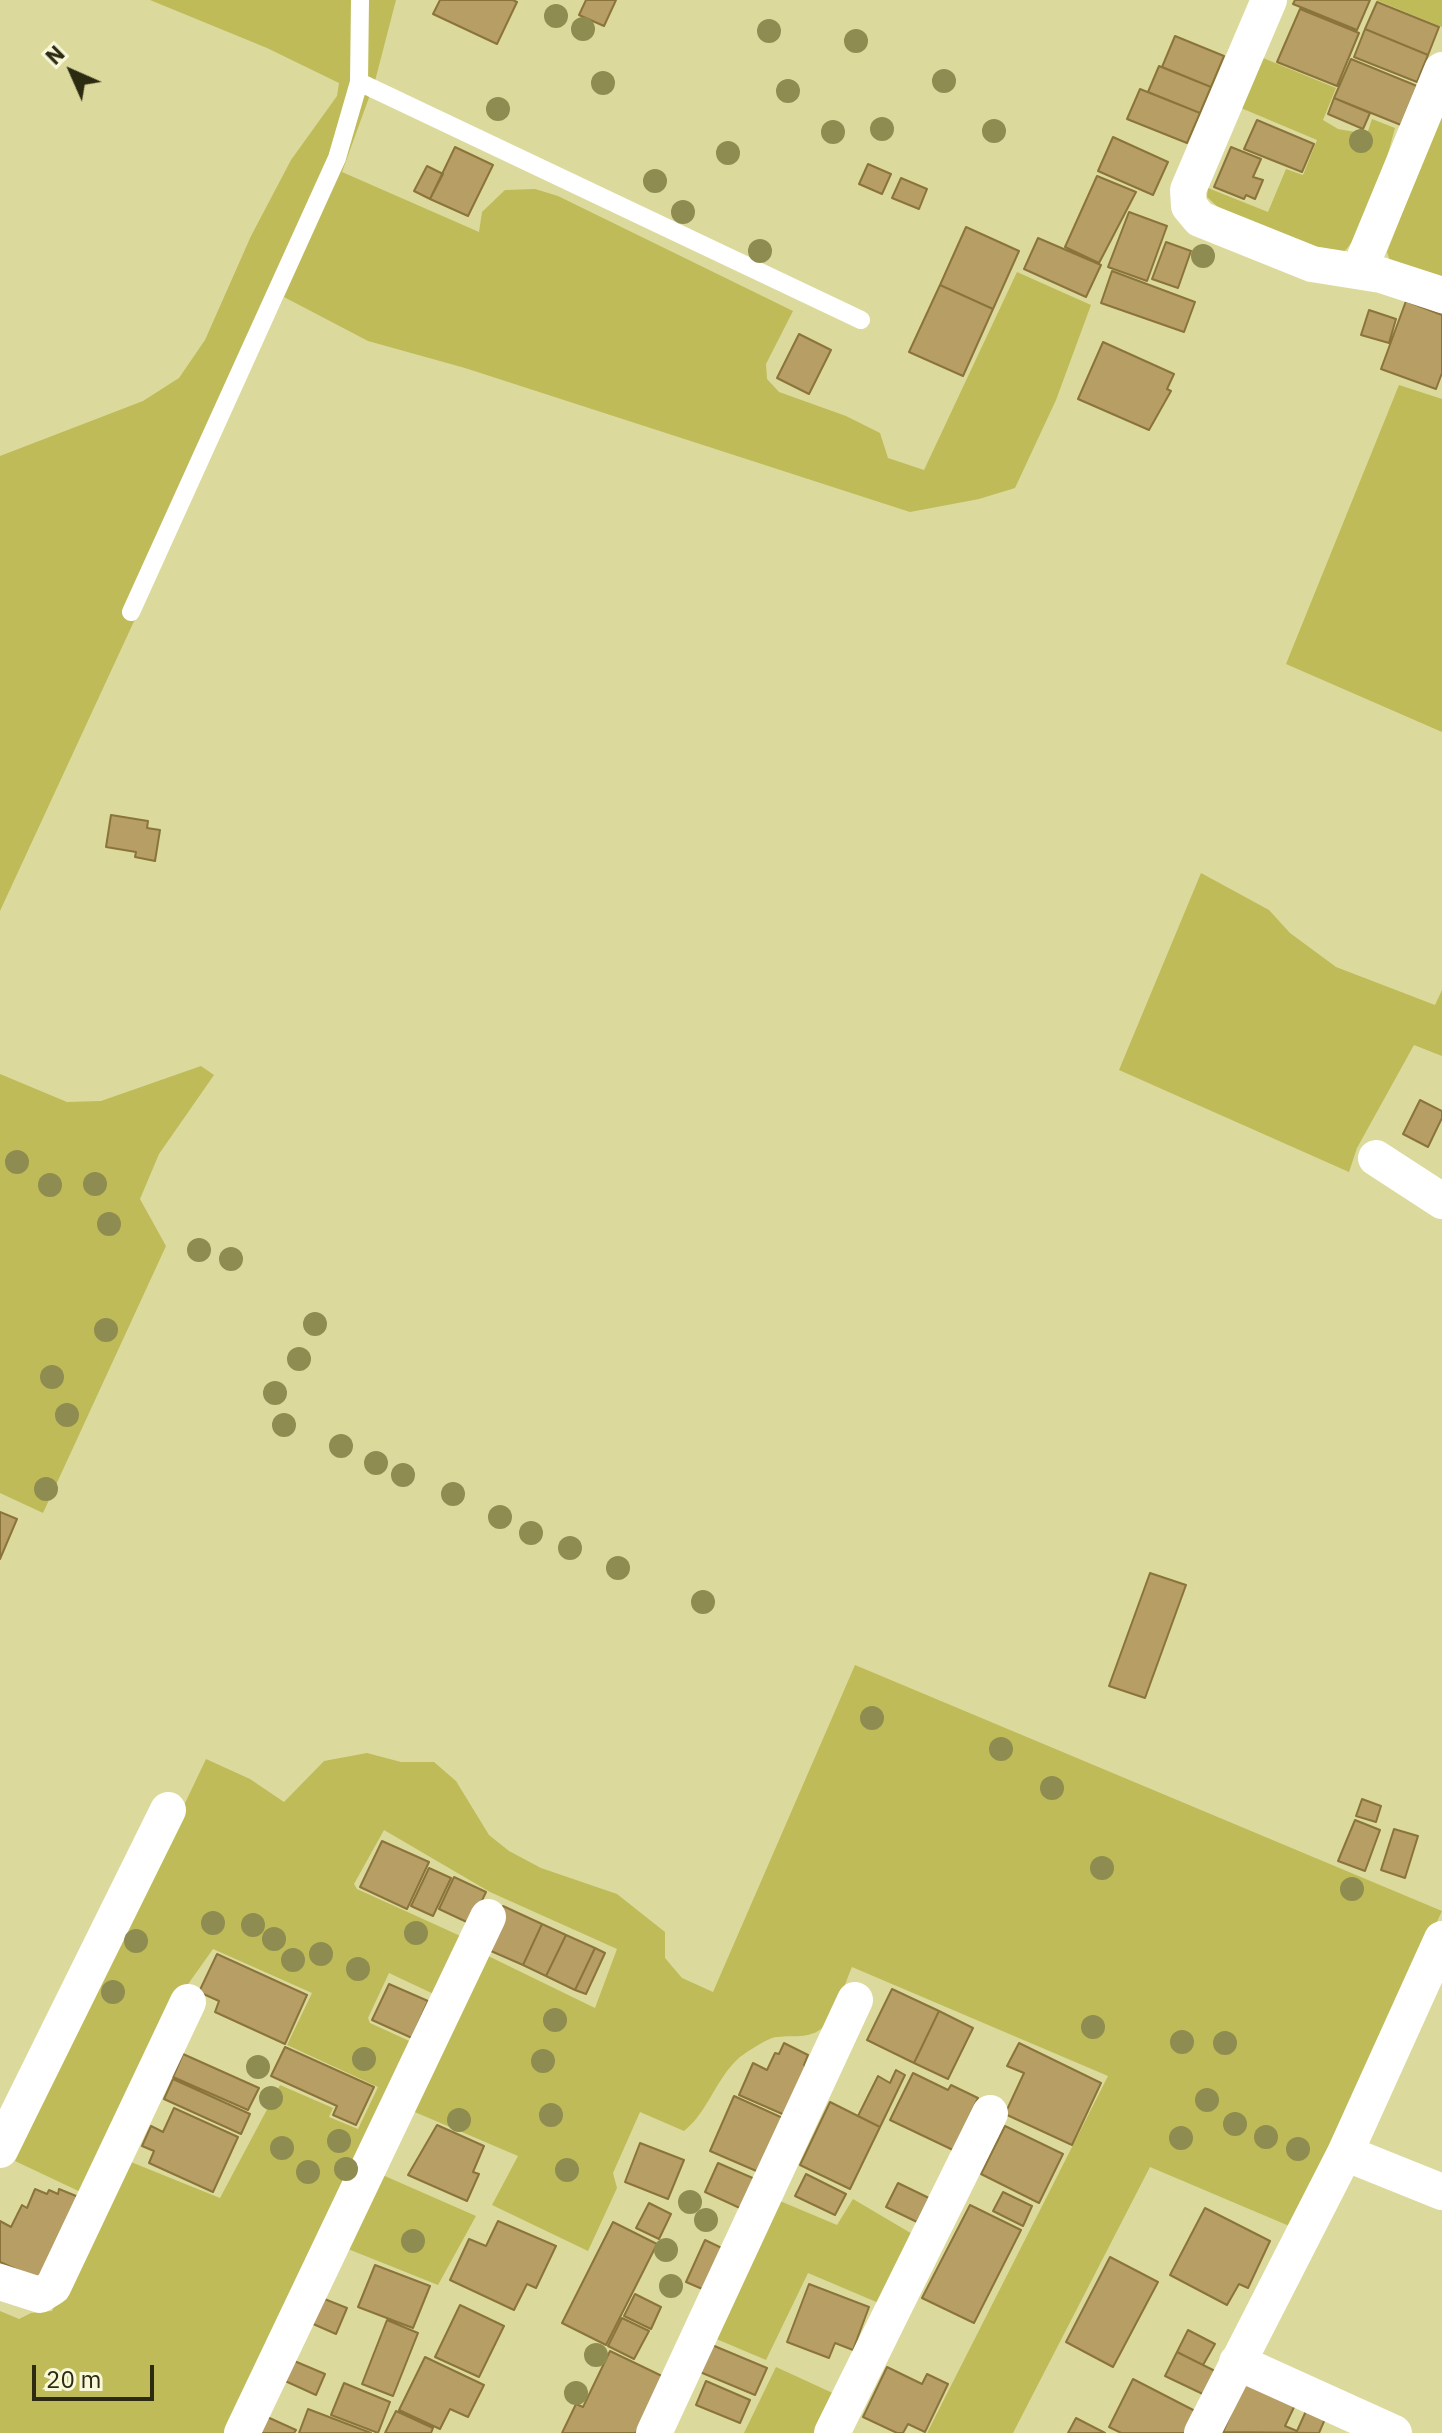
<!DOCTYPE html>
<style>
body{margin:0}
#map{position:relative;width:1442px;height:2433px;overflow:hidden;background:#dbda9c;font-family:"IBM Plex Sans",sans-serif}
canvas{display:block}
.north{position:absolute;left:32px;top:32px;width:80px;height:80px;-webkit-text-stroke:6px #f9f9da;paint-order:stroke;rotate:315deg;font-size:22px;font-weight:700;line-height:32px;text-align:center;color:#2c2b12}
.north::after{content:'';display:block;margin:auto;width:28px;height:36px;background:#2c2b12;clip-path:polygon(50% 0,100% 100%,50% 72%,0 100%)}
.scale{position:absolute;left:32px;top:2365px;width:122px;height:36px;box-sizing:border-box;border:4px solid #2c2b12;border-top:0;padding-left:10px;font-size:24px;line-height:28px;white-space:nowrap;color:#2c2b12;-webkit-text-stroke:6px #f9f9da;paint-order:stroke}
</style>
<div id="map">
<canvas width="1442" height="2433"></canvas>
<div class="north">N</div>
<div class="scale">20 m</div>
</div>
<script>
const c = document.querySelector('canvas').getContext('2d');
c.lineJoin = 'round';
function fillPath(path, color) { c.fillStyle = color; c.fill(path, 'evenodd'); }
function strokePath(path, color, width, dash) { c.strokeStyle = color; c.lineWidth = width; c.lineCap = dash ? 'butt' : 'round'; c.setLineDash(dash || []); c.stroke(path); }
fillPath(new Path2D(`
 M150,0h246l-21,81 -33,91 137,60 3,-20 23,-22 30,-1 23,7 235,115 -27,53 1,15 12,13 67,24 34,17 8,25 36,12 93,-198 74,33 -35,95 -41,88 -36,11 -69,13 -445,-144 -97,-27 -84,-44 -284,614v-455l143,-55 36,-23 26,-38 46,-104 40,-76 46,-64 2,-13 -72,-35z
 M1377,0h65v27l-66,-27z
 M1263,58l73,30 -13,32 15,9 29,5 5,-15 23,9c-10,37 -27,107 -58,130l-117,-49 -13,-12 1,-9 60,24 18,-43 17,6 14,-35 -76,-32z
 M1442,111v169l-52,-19 -3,-9z
 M1399,385l43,14v333l-156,-68z
 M1201,873l68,37 21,23 46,34 99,38 7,-15v66l-28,-11 -57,103 -8,24 -230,-102z
 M201,1066l13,9 -55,79 -19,45 26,47 -123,267 -43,-20v-419l67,28 34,-1z
 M855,1665l587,246 -148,317 -144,-61 -137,266h-86l181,-357 -256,-109c-8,18 -16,49 -31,62 -14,11 -34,5 -49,9 -10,4 -24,13 -32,19 -25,22 -31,54 -56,74l-44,-19 -27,61 4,15 -29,63 -96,-46 26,-49 -108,-46 72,-157 113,55 22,-59 -127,-57 -106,-62 -30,54 3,5 110,50 -27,58 -51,-24 -21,45 2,5 46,21 -187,389h-229v-122l19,8 12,-6 21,-2 74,-151 94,38 60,-113 53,23 -4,9 29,12 20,-42 -91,-42 25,-52 -99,-44 -27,38 -99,208 -72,-34 191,-402 44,20 34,23 40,-41 43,-8 34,9h33l22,19 33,54 20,16 32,17 76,26 48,38v26l17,20 31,14z
 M378,2173l98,43 -38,69 -95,-38z
 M853,2199l61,36 -33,69 -73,-31 -42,87 -52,-22 66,-137 57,24z
 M776,2367l61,28 -17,38h-76z`), '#bebb58');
const building = new Path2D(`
 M440,0h73l4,2 -20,42 -64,-30z
 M586,0h30l-12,26 -25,-11z
 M1295,0h75l-13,30 -64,-26z
 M1377,2l62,25 -11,28 -63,-26z
 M1300,9l59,24 -22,53 -60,-24z
 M1365,29l63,26 -11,27 -63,-25z
 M1175,36l49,20 -13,31 -49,-20z
 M1351,59l66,27 -16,39 -67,-27z
 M1159,66l52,21 -11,26 -52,-21z
 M1140,89l60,24 -13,30 -60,-24z
 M1334,98l36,15 -7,16 -35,-15z
 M1257,120l57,24 -12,28 -58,-23z
 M1113,137l55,25 -15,33 -55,-24z
 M455,147l38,18 -25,51 -38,-17z
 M1231,147l30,12 -8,18 10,3 -8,19 -9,-4 -2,4 -30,-12z
 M868,164l23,10 -9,20 -23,-10z
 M427,166l16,8 -13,25 -16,-8z
 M1097,176l39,16 -37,71 -34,-16z
 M901,178l26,11 -8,20 -27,-11z
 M1129,212l38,14 -20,55 -39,-14z
 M966,227l53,24 -26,58 -53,-24z
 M1038,238l63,27 -15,32 -62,-28z
 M1166,242l25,9 -13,37 -26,-9z
 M1112,271l83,31 -11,30 -83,-29z
 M940,285l53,24 -30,67 -54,-24z
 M1406,301l36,14v58l-6,16 -55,-20z
 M1369,310l27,9 -7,24 -28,-8z
 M799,334l32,16 -22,44 -32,-16z
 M1103,342l71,32 -7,15 4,2 -22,39 -71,-31z
 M111,815l37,6 -1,7 13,2 -5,31 -20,-4 1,-5 -30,-5z
 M1420,1100l22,11v7l-14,29 -25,-13z
 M0,1512l17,7 -17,40z
 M1150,1573l36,12 -41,113 -36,-12z
 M1362,1799l19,7 -5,16 -20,-6z
 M1355,1820l25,10 -15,41 -27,-10z
 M1394,1829l24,7 -13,42 -24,-8z
 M382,1841l47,21 -22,47 -47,-22z
 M429,1868l22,10 -18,38 -22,-10z
 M454,1877l32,15 -15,32 -32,-15z
 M503,1906l39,18 -19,41 -32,-14 2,-25z
 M542,1924l24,11 -20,41 -23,-11z
 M566,1935l29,13 -20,42 -29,-14z
 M595,1948l10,5 -19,41 -11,-4z
 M217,1954l90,41 -22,49 -70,-32 4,-11 -20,-9z
 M389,1984l39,17 -16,37 -40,-18z
 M892,1989l47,22 -25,52 -47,-23z
 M939,2011l34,17 -25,51 -34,-16z
 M784,2043l24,12 -4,10 4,3 -21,48 -48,-21 14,-32 14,7 8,-17 4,1z
 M1019,2043l82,40 -29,62 -67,-31 19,-41 -17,-7z
 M285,2047l89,40 -18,38 -23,-10 4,-9 -66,-30z
 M183,2054l76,34 -11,22 -75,-33z
 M896,2070l9,5 -25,52 -22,-11 20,-40 12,7z
 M913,2073l35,17 3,-5 27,13 -25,52 -63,-30z
 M173,2079l77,35 -9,20 -77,-35z
 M734,2096l51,23 -24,54 -51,-22z
 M830,2102l50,25 -30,62 -50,-24z
 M174,2108l64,29 -25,55 -64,-29 5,-12 -12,-5 9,-20 12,6z
 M437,2125l47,21 -11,26 6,2 -12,27 -59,-26z
 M1005,2126l58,28 -24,49 -58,-29z
 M640,2143l44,17 -16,39 -43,-17z
 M718,2163l37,16 -13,30 -37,-17z
 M806,2174l40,20 -11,21 -40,-19z
 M898,2183l31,15 -12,24 -31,-15z
 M35,2189l12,5 2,-4 9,4 1,-5 22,9 -37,84 -44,-20v-41l11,6 11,-22 5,3z
 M1003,2192l29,14 -9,20 -30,-15z
 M649,2203l22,11 -12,25 -23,-11z
 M970,2205l51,25 -47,93 -52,-25z
 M1205,2208l65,33 -22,47 -9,-4 -12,21 -57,-30z
 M498,2221l58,25 -20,42 -9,-4 -13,26 -64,-30 19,-41 17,7z
 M613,2222l44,22 -51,101 -44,-22z
 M705,2240l21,10 -19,41 -21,-9z
 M1110,2257l48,25 -45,85 -47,-25z
 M375,2265l55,21 -17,42 -55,-21z
 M809,2284l60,23 -16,43 -18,-7 -6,15 -42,-16z
 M635,2294l26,13 -10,22 -27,-13z
 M322,2298l25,10 -11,26 -25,-11z
 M460,2305l44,21 -25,51 -44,-20z
 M622,2318l27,13 -15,28 -26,-13z
 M387,2320l31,13 -25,63 -31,-12z
 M1188,2330l27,14 -12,21 -26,-13z
 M712,2345l55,23 -12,27 -55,-23z
 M610,2351l54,26 -28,56h-74l14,-29 7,3z
 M1177,2352l42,21 -12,23 -42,-20z
 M425,2357l59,28 -16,32 -18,-8 -10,20 -41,-19z
 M292,2360l33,14 -9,21 -33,-15z
 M887,2367l35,17 5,-10 21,10 -23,48 -17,-8 -5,9h-6l-34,-16z
 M1133,2379l66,34 -10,20h-68l-12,-6z
 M706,2381l44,19 -10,23 -44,-18z
 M344,2383l46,19 -12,31 -47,-18z
 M1244,2383l51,22 -10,21 12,5 9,-20 19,8 -6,14 -96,-1z
 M308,2409l63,24h-72z
 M396,2411l37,17 -2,5h-46z
 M265,2416l31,14 -2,3h-35z
 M1076,2418l29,15h-37z`);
fillPath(building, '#b69e65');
strokePath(building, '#8b743b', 2);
strokePath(new Path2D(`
 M359,82l502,238
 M131,612l206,-454 22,-76 1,-82`), '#fff', 18);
strokePath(new Path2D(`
 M1269,0l-81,190 1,16 11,13 112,45 69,11 61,20
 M1359,271l83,-201
 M1376,1158l66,43
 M0,2150l168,-340
 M1345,2153l97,39
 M0,2282l40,13 13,-8 135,-285
 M1237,2362l157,71
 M242,2433l246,-516
 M654,2433l201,-433
 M832,2433l158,-320
 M1202,2433l143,-280 97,-214`), '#fff', 36);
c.fillStyle = '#8e8c50';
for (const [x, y] of [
 [556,16],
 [583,29],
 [769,31],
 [856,41],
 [944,81],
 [603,83],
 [788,91],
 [498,109],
 [882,129],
 [994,131],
 [833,132],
 [1361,141],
 [728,153],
 [655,181],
 [683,212],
 [760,251],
 [1203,256],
 [17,1162],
 [95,1184],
 [50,1185],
 [109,1224],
 [199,1250],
 [231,1259],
 [315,1324],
 [106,1330],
 [299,1359],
 [52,1377],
 [275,1393],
 [67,1415],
 [284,1425],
 [341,1446],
 [376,1463],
 [403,1475],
 [46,1489],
 [453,1494],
 [500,1517],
 [531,1533],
 [570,1548],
 [618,1568],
 [703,1602],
 [872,1718],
 [1001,1749],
 [1052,1788],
 [1102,1868],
 [1352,1889],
 [213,1923],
 [253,1925],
 [416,1933],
 [274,1939],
 [136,1941],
 [321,1954],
 [293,1960],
 [358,1969],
 [113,1992],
 [555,2020],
 [1093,2027],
 [1182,2042],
 [1225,2043],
 [364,2059],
 [543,2061],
 [258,2067],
 [271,2098],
 [1207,2100],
 [551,2115],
 [459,2120],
 [1235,2124],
 [1266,2137],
 [1181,2138],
 [339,2141],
 [282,2148],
 [1298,2149],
 [346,2169],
 [567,2170],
 [308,2172],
 [690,2202],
 [706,2220],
 [413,2241],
 [666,2250],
 [671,2286],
 [596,2355],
 [576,2393]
]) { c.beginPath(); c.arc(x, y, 12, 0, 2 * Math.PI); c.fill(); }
</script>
